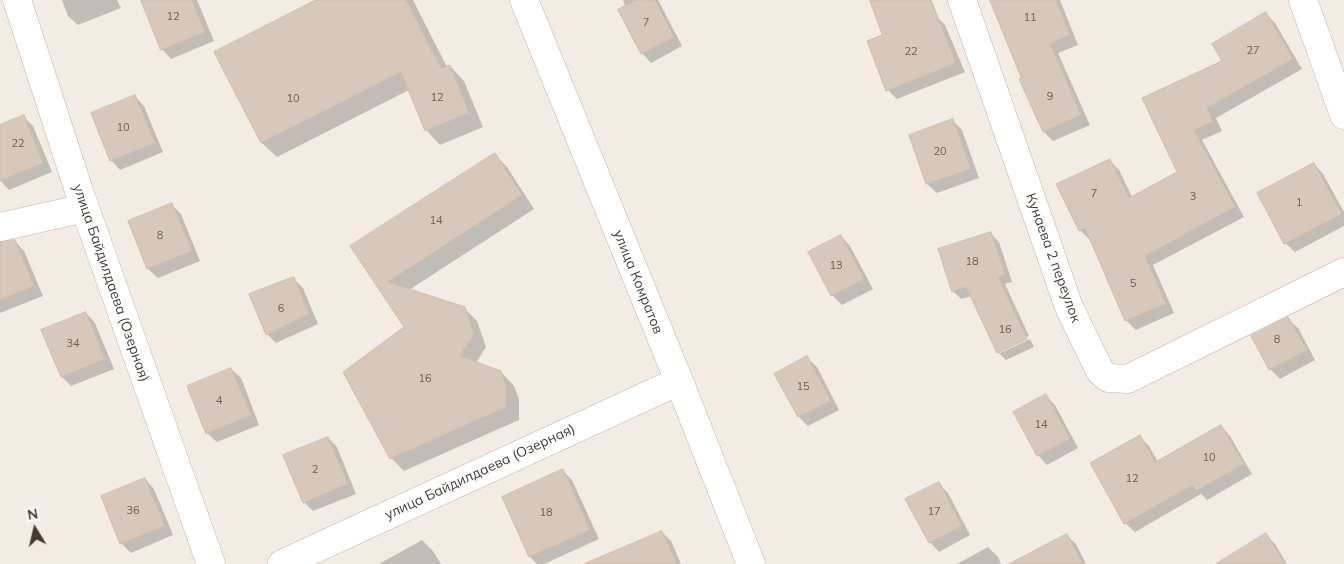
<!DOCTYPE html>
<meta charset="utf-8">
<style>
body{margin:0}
#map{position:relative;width:1344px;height:564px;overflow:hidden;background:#f3ece4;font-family:Mulish,sans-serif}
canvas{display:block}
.north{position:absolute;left:10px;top:504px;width:50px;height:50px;-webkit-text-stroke:4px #fff;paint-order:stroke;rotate:351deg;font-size:14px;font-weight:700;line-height:20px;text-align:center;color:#453b34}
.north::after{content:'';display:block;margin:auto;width:18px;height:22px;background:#453b34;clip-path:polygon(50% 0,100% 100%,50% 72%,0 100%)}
</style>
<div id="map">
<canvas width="1344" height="564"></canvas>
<div class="north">N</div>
</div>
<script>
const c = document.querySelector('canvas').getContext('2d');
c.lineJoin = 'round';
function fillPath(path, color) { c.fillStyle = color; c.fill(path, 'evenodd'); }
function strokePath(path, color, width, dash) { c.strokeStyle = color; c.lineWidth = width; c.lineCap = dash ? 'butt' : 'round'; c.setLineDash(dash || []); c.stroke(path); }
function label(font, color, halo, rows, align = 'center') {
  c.font = font + ' Mulish,sans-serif'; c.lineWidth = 5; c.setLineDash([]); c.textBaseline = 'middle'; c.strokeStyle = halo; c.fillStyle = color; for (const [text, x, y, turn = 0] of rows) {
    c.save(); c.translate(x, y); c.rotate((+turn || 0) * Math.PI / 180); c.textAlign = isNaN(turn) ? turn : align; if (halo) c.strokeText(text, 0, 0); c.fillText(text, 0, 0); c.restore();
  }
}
fillPath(new Path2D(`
 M62,0h55l4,8 -43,17 -10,-9z
 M150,0h47l17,41 -43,18 -9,-10z
 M318,0h95l34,67 3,-1 14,15 19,46 -43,18 -14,-15 -17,-40 -132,67 -15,-14 -46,-91z
 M623,0h35l24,46 -31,17 -9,-10z
 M872,0h48l25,25 20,47 -68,27 -9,-9 -5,-54z
 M991,0h69l18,45 -20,8 32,72 -37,16 -9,-9z
 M1266,14l9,9 27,46 -86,49 6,13 -20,9 42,77 -91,48 21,48 -38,17 -10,-10 -35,-82 -2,1 -9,-9 29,-70 10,10 13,27 46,-24 -35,-75 81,-37z
 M135,97l9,9 19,46 -43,18 -9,-10z
 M24,117l9,9 19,46 -43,18 -9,-10v-54z
 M953,121l9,9 17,48 -42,15 -10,-9 -16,-49z
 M494,154l13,13 27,42 -125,81 55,18 13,13 9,26 -10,16 25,9 13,14 5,13v21l-115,51 -13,-13 15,-131 -54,-81z
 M1314,164l9,10 21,38v14l-49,26 -10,-9z
 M172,205l9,9 19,47 -42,17 -10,-9 -19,-47z
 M991,234l8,8 13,40 -7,2 24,52 -29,14v3l30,-14 4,8 -28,13 -8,-8 -26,-56 -11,3 -8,-8z
 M841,236l9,10 23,43 -31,16 -10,-10z
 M15,241l9,10 19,45 -43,17v-66z
 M293,278l10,10 15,36 -42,19 -9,-9z
 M86,313l9,10 19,46 -43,17 -9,-9z
 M1288,319l10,9 17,32 -35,19 -10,-10 -18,-33z
 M807,358l10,9 22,43 -31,16 -9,-9 -23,-43z
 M231,369l10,9 18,47 -42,17 -10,-9z
 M1046,396l9,9 23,43 -31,17 -9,-10z
 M1221,426l9,10 22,38 -45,26 -6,-6 -66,38 -10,-9 14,-87 10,10 9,16z
 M328,438l9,9 19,47 -43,17 -9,-9z
 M563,471l9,9 27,59 -55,25h-7l-7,-7z
 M145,479l9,10 19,46 -42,18 -10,-10z
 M938,483l10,10 22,42 -31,17 -9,-10z
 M662,532l9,9 10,23h-80z
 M1066,535l10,9 10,20h-74z
 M1266,535l9,9 12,20h-68z
 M422,540l11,11 8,13h-62z
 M988,547l10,10 3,7h-44z`), '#0003');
const building = new Path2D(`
 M141,0h51l13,32 -44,18z
 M316,0h90l35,68 9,-3 19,48 -44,18 -24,-59 -140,71 -47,-91z
 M636,0h19l19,37 -33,17 -23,-44z
 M870,0h61l25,63 -70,28 -19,-50 15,-6z
 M990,0h66l14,35 -20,9 31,71 -38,17 -24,-53 2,-1z
 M1266,12l27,47 -86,49 6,13 -19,9 41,77 -90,49 21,48 -41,17 -40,-93 -6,3 -23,-47 54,-25 19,39 48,-26 -35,-74 80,-37 -10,-17z
 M135,95l20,48 -45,18 -19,-48z
 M24,115l19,48 -43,18v-56z
 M953,119l18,50 -45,15 -17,-49z
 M495,153l27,42 -134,87 77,25 9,27 -14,22 41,15 5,15v21l-116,52 -47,-87 61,-45 -54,-81z
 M1314,163l28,51 -58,30 -27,-51z
 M172,203l20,48 -45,18 -19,-48z
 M991,232l14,42 -7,3 29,62 -30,14 -31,-66 -14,5 -14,-43z
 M841,235l23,44 -33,17 -23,-44z
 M15,240l19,46 -34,14v-58z
 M294,277l15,37 -43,21 -17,-41z
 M86,312l19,47 -44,18 -20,-47z
 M1288,317l19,33 -38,20 -18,-34z
 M807,356l24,45 -33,16 -24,-43z
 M231,368l20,47 -45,19 -19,-48z
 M1046,394l24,45 -33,17 -24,-44z
 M1221,425l23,39 -48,27 -3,-6 -69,39 -34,-61 50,-28 15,27z
 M328,437l20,47 -45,19 -20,-48z
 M563,469l27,61 -61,27 -27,-60z
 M145,478l20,48 -45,18 -19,-48z
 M939,482l23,44 -33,17 -24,-44z
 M662,531l15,33h-93z
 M1266,533l19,31h-69z
 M1067,534l16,30h-74z`);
fillPath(building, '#d8c8bc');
strokePath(building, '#d0bbac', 1);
const street = new Path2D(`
 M17,0l62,191 132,373
 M524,0l155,381 72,183
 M962,0l107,307 31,64 8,7 20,1 216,-107
 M1303,0l41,115
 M0,227l85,-19
 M282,564l397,-183`);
strokePath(street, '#c1b4a9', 29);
strokePath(street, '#fff', 28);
label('11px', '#6a5e56', null, [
 ["12",173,17],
 ["11",1030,18],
 ["7",646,23],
 ["27",1253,51],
 ["22",911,52],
 ["9",1050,97],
 ["12",437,98],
 ["10",293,99],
 ["10",123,128],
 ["22",18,144],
 ["20",940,152],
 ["7",1094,194],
 ["3",1193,197],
 ["1",1299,203],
 ["14",436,221],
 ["8",160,236],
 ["18",972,262],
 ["13",836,266],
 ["5",1133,284],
 ["6",281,309],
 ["16",1005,330],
 ["8",1277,340],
 ["34",73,344],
 ["16",425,379],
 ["15",803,387],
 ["4",219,401],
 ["14",1041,425],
 ["10",1209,458],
 ["2",315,470],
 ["12",1132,479],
 ["36",133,511],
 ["17",934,512],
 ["18",546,513]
]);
label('14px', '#453b34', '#fff', [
 ["Кунаева 2 переулок",1053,258,70],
 ["улица Комратов",638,282,68],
 ["улица Байдилдаева (Озерная)",111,283,71],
 ["улица Байдилдаева (Озерная)",480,472,-25]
]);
</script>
